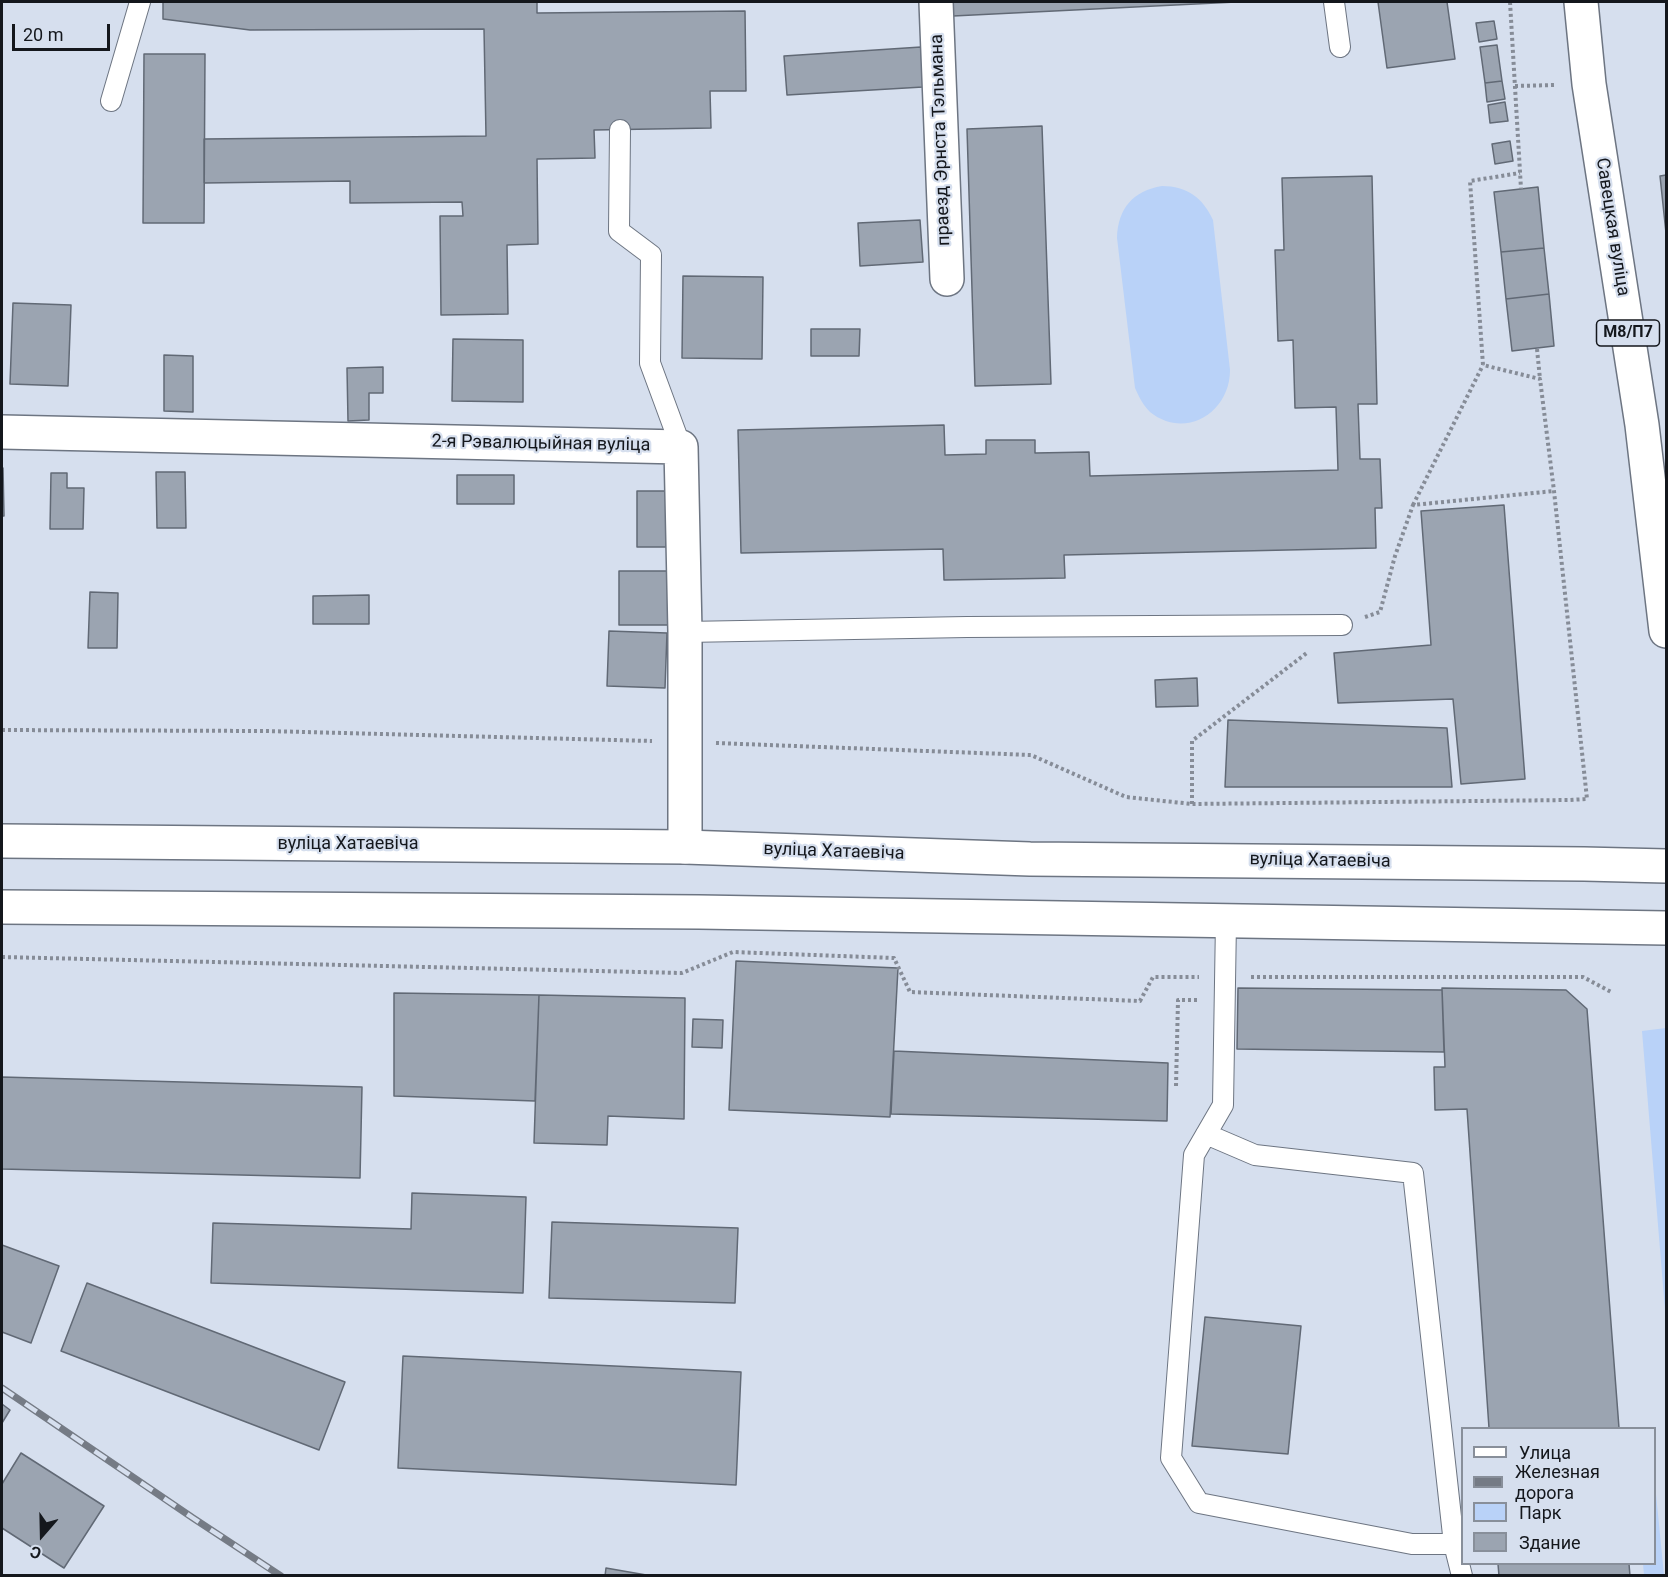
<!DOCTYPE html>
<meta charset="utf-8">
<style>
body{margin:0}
#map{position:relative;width:1668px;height:1577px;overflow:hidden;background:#d6dfee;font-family:Roboto,sans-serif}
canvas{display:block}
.frame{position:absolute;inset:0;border:3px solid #14171c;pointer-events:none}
.legend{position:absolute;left:1461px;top:1427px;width:195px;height:138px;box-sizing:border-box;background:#d6dfee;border:2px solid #888f9a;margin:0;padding:8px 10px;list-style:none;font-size:18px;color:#14171c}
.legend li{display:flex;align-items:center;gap:12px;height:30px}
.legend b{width:30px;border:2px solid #888f9a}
.north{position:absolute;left:12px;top:1505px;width:60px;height:60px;-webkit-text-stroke:4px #d6dfee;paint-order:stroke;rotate:200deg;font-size:16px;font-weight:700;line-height:24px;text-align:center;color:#14171c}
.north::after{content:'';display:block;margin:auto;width:21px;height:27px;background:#14171c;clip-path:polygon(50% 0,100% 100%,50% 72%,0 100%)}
.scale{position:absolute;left:12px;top:24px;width:98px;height:27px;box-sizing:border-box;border:3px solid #14171c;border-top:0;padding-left:8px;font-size:18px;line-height:21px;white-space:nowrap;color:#14171c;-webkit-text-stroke:4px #d6dfee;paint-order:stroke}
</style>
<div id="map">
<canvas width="1668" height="1577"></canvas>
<div class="frame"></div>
<ul class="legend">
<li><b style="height:8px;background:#fff"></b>Улица</li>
<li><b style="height:8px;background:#757b85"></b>Железная дорога</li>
<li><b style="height:16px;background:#b9d2f8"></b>Парк</li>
<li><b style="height:16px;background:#9ba4b1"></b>Здание</li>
</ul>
<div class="north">С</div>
<div class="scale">20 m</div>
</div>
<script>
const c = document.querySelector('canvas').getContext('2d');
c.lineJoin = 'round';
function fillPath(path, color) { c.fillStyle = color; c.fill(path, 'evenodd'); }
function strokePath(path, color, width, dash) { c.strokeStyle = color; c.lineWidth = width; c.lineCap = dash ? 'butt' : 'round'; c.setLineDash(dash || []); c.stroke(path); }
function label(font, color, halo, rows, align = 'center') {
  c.font = font + ' Roboto,sans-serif'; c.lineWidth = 4.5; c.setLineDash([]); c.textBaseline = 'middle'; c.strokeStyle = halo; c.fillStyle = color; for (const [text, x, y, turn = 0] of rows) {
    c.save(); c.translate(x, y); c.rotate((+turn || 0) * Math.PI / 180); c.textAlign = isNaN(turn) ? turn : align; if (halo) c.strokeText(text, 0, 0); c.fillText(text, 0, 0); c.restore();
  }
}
fillPath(new Path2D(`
 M1162,186c25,0 41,12 51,34l17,150c0,43 -45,70 -80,42 -7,-7 -11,-15 -15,-24l-18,-150c1,-30 16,-47 45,-52z
 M1666,1028v294l-24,-291z
 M1655,1484l9,91h-20l-1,-11h11z`), '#b9d2f8');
const building = new Path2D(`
 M163,2h374v11l208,-2 1,80h-36l1,37 -117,2 1,28 -58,1 1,85 -31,1 1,69 -67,1 -1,-99h23l-1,-14 -112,1v-22l-146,2v-44l282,-3 -2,-107 -234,1 -87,-11z
 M953,2h283l-283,14z
 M1378,2h69l8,57 -68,9z
 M1494,21l3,18 -18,3 -3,-19z
 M1497,45l5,36 -17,2 -5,-36z
 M921,47l2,40 -136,8 -3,-39z
 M144,54h61l-1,169h-61z
 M1502,81l3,18 -18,3 -2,-19z
 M1505,102l3,19 -18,2 -2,-18z
 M1042,126l9,258 -76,2 -8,-257z
 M1510,141l3,20 -18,3 -3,-20z
 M1666,175v58l-6,-57z
 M1372,176l5,228h-19l2,55h20l2,49h-7l1,40 -312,7 1,23 -121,2 -1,-31 -202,4 -3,-123 206,-5 1,30 41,-1v-14h49v13l54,-1 1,24 248,-6 -2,-63 -41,1 -2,-68 -15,1 -3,-91h9l-2,-72z
 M1538,187l6,61 -43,4 -7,-60z
 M920,220l3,42 -63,4 -2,-43z
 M1544,248l5,46 -43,5 -5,-47z
 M683,276l80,1 -1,82 -80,-1z
 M1549,294l5,52 -42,5 -6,-52z
 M13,303l58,2 -3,81 -58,-2z
 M811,329h49l-1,27h-48z
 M453,339l70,1v62l-71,-1z
 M164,355l29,1v56l-29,-1z
 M383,367v26h-14v27l-21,1 -1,-53z
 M2,468h1l1,48h-2z
 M156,472h29l1,56h-29z
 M51,473h16v15h17l-1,41h-33z
 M457,475h57v29h-57z
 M637,491h29v56h-29z
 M1504,505l21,274 -64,5 -8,-85 -115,4 -4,-50 97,-8 -10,-134z
 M619,571h52v54h-52z
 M90,592l28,1 -1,55h-29z
 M369,595v29h-56v-28z
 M609,631l58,2 -2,55 -58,-2z
 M1197,678l1,28 -42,1 -1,-27z
 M1228,720l219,8 5,59h-227z
 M736,961l162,7 -8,149 -161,-7z
 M1238,988l204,2 2,62 -207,-3z
 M1442,988l124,2 21,19 32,419h-130l-22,-319 -32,1 -1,-43h11z
 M394,993l145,2 -4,106 -141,-5z
 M539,995l146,3 -1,121 -76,-3 -1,29 -73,-2z
 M693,1019l30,1 -1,28 -30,-1z
 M894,1051l274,12 -1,58 -276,-7z
 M2,1077l360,10 -2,91 -358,-9z
 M412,1193l114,4 -3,96 -312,-10 2,-60 198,6z
 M552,1222l186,6 -3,75 -186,-5z
 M2,1245l57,21 -28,77 -29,-11z
 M87,1283l258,99 -26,68 -258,-99z
 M1205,1317l96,9 -13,128 -96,-8z
 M403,1356l338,16 -5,113 -338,-17z
 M2,1404l8,6 -8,13z
 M21,1453l83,53 -40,62 -62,-40v-44z
 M1498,1564h131l1,12h-131z
 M606,1568l46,8h-47z`);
fillPath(building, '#9ba4b1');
strokePath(building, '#616975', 1.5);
const lane = new Path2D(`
 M1334,2l6,45
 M111,101l29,-99
 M620,130l-1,101 32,24 -1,108 31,84
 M685,632l282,-5 375,-2
 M1226,921l-3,184 -29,50 -23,303 28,45 213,41h42
 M1206,1134l49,21 158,18 41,371 8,32`);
const street = new Path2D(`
 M936,2l11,277
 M2,432l679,15 4,185v215`);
const primary = new Path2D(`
 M1581,2l8,82 53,341 24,206
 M2,841l683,6 345,12 554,5 82,2
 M2,907l697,5 967,16`);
strokePath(lane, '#6d7582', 22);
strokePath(street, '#6d7582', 36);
strokePath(primary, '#6d7582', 36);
strokePath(new Path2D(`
 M1510,2l11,187
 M1515,86l41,-1
 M1537,349l3,30
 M1413,505l70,-140
 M1365,617l15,-5 15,-56 18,-51 141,-14
 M2,730l264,1 386,10
 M716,743l315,12 95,42 66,7 378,-4 17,-1 -33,-308 -14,-112 -57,-14 -13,-184 50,-8
 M1192,804v-63l116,-89
 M2,957l680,16 51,-21 161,6 16,34 230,9 13,-24h46
 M1251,977h332l30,16
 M1176,1086l2,-86h22`), '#868c97', 4, [3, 3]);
strokePath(lane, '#fff', 20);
strokePath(street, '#fff', 33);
strokePath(primary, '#fff', 33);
const rail = new Path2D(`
 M2,1388l191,130 88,58`);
strokePath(rail, '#757b85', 7);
strokePath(rail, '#d6dfee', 4.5, [14]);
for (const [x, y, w] of [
 [1628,333,63]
]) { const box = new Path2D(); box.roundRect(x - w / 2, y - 13, w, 26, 4.5); c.fillStyle = '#d6dfee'; c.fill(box); strokePath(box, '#14171c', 1.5); }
label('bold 16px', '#14171c', null, [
 ["М8/П7",1628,333]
]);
label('18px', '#14171c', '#d6dfee', [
 ["праезд Эрнста Тэльмана",941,140,-92],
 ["Савецкая вуліца",1612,227,81],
 ["2-я Рэвалюцыйная вуліца",541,444,1],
 ["вуліца Хатаевіча",348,844],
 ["вуліца Хатаевіча",834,852,2],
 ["вуліца Хатаевіча",1320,861,1]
]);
</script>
